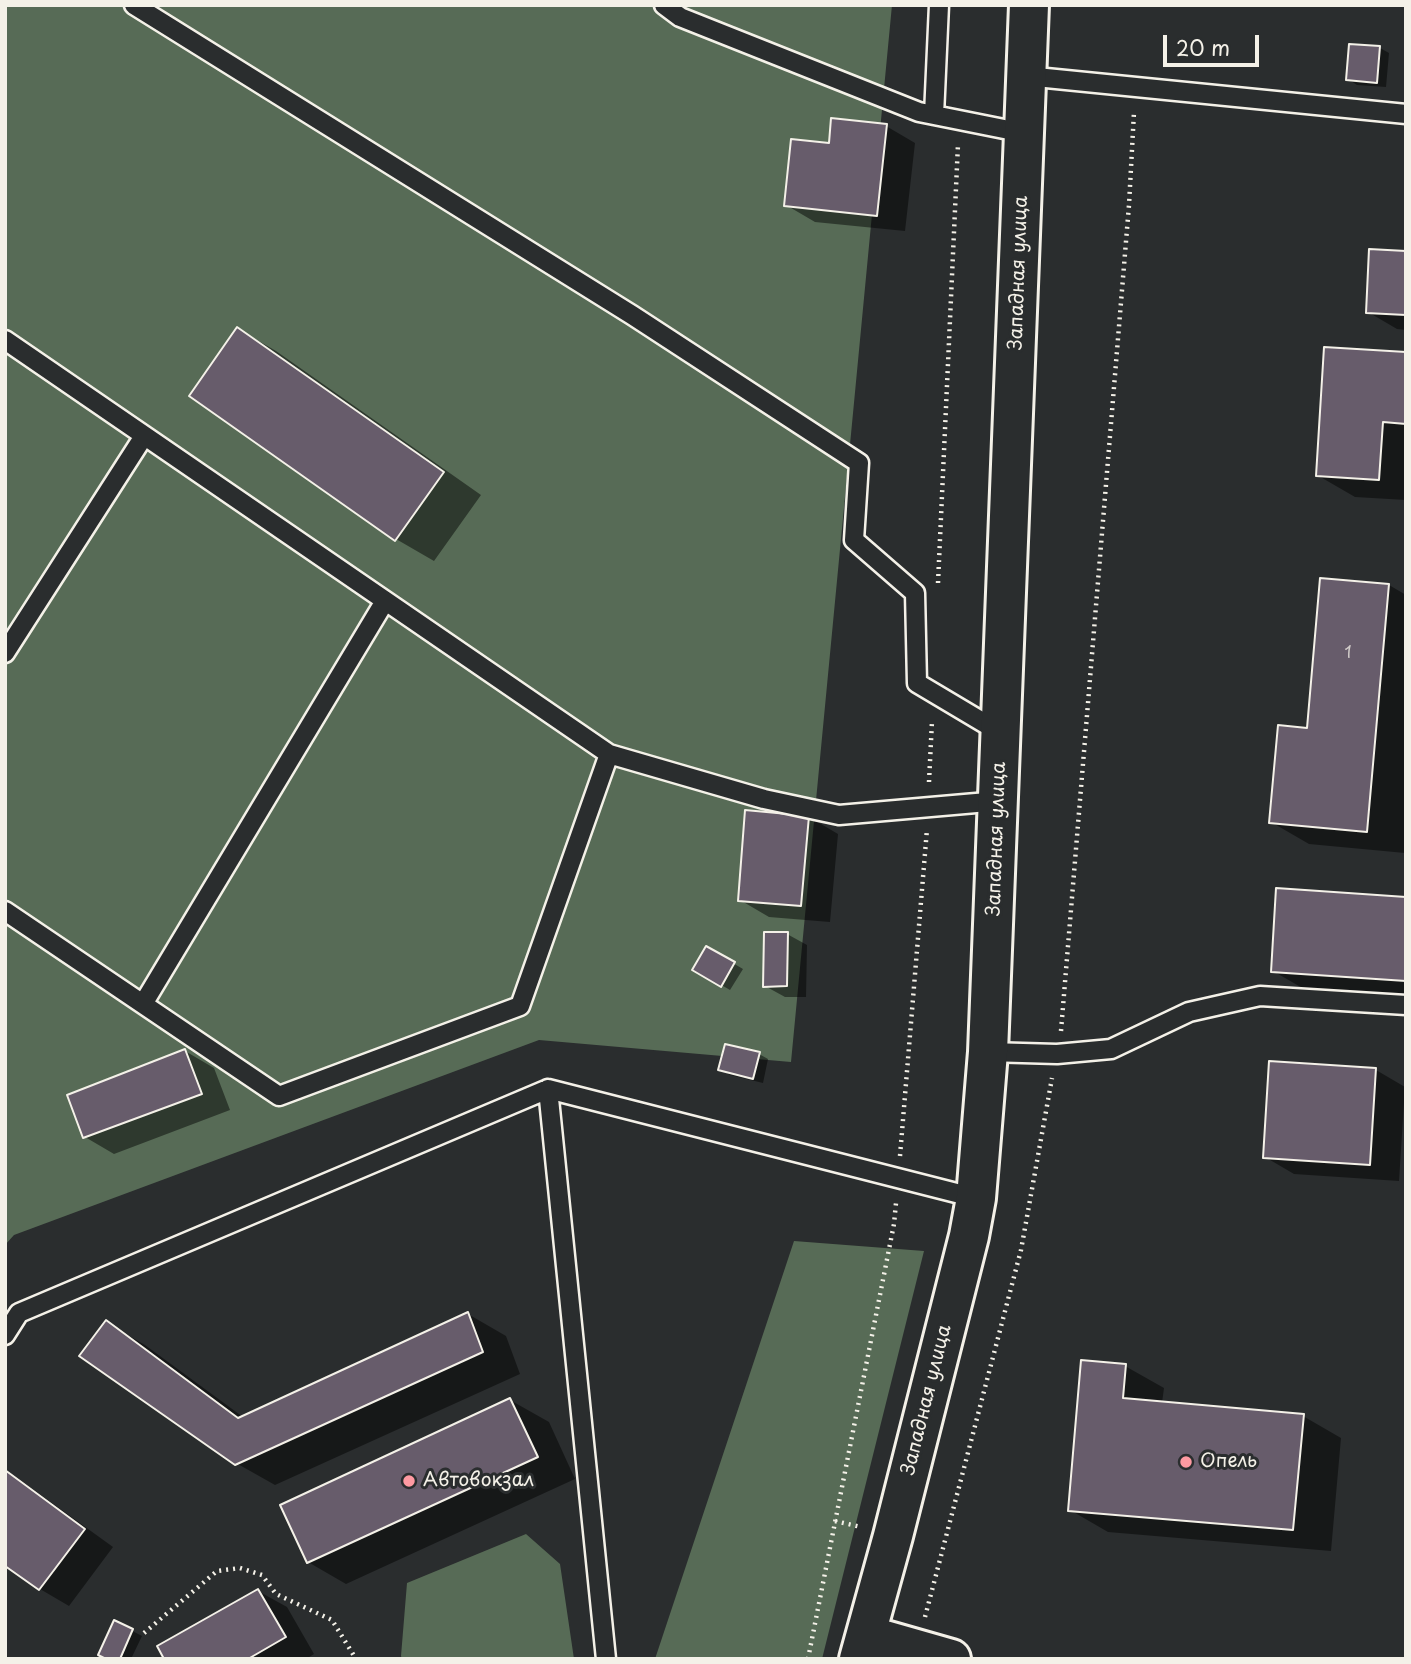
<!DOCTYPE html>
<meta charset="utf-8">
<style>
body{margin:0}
#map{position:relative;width:1411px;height:1664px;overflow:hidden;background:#2a2d2e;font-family:"Playpen Sans",sans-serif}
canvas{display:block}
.frame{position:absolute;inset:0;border:7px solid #f4f1e8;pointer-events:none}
.scale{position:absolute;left:1163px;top:35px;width:96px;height:32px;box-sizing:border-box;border:4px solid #f4f1e8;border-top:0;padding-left:9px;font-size:21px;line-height:24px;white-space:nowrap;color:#f4f1e8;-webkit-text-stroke:5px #2a2d2e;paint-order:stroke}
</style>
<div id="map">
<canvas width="1411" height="1664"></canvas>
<div class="frame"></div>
<div class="scale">20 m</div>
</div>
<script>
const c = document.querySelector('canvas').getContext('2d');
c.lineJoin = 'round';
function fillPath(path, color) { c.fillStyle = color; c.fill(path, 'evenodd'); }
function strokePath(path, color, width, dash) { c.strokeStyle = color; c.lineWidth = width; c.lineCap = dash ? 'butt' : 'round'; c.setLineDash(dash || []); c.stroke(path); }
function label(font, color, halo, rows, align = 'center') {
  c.font = font + ' "Playpen Sans",sans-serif'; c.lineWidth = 6; c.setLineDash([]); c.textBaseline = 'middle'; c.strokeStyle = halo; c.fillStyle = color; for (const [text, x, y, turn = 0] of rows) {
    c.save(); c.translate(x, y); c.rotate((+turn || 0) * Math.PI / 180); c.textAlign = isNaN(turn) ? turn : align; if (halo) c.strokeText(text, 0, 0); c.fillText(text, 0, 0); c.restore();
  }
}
fillPath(new Path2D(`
 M5,5h887l-101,1057 -252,-22 -525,195 -9,10z
 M794,1241l130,10 -102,408h-167z
 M526,1534l34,30 14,95h-172l-1,-3 6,-73z`), '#576b56');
fillPath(new Path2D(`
 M1380,48l9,5 -3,34 -29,-2 -9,-6z
 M886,126l29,17 -10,88 -90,-9 -29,-17 45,-60z
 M1406,252v78l-9,-1 -29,-17z
 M238,329l38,22 205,144 -47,66 -38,-22 -205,-143z
 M1406,354v146l-51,-3 -38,-22z
 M1389,585l17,10 -1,258 -96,-9 -38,-22 38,-92z
 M809,817l29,17 -8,88 -61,-5 -29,-17z
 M1406,899v100l-95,-6 -38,-22z
 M787,934l20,11 -1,52h-21l-20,-11z
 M707,948l36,21 -13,21 -36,-21z
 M185,1051l29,17 16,42 -116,44 -29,-17z
 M759,1054l9,5 -5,24 -33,-8 -10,-6z
 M1376,1070l29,17 -6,94 -105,-7 -29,-17z
 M468,1314l38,22 14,38 -245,111 -39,-22 -129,-140 38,22 98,72z
 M1125,1366l39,22 -2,15 141,13 38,22 -10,113 -223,-19 -38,-22z
 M510,1400l39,22 26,57 -229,105 -38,-22z
 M5,1469l108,78 -44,59 -29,-17 -35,-25z
 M258,1591l29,16 27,47 -8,5h-140z
 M115,1622l27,14 -11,23h-24z`), '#0007');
const building = new Path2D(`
 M1349,44l31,2 -3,37 -31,-3z
 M831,118l56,6 -10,92 -93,-10 7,-67 38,4z
 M1369,249l37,2v64l-40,-2z
 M237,327l207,145 -49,69 -206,-145z
 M1324,347l82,5v72l-23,-2 -4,58 -63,-4z
 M1320,578l69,6 -22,248 -98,-9 9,-98 29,3z
 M745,810l64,6 -8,90 -63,-5z
 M1276,888l130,9v84l-135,-9z
 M764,932h24l-1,54 -24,1z
 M706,946l29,16 -14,25 -29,-17z
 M725,1044l35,8 -7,27 -35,-9z
 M185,1049l17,45 -119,44 -16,-43z
 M1269,1061l107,7 -6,97 -107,-7z
 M468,1312l15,40 -248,113 -156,-109 27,-36 132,98z
 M1081,1360l45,4 -3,34 181,16 -11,116 -225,-19z
 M510,1398l28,59 -231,106 -27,-58z
 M5,1470l80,59 -46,61 -34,-24z
 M258,1589l28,48 -38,22h-84l-7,-13z
 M114,1620l19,9 -13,30h-14l-8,-4z`);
fillPath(building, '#675c6b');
strokePath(building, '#f4f1e8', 2);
const service = new Path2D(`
 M134,5l498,310 227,148 -5,77 61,53 2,90 84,50
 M664,5l16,12 239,95 105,21
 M1026,76l380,38
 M934,115l5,-110
 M5,340l604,414 155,45 75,16 160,-14
 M5,653l139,-217
 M5,911l274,185 241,-90 89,-252
 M143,1004l242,-403
 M988,1052l69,2 54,-5 78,-37 71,-16 146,9
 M548,1089l58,570
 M5,1335l14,-22 529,-224 428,109`);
const secondary = new Path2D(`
 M867,1635l84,24
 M859,1659l34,-123 76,-300 7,-38 12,-146 41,-1047`);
strokePath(service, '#f4f1e8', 23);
strokePath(secondary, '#f4f1e8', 44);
strokePath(new Path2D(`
 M938,583l20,-439
 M929,782l3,-61
 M1061,1031l68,-826 5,-93
 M900,1156l27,-327
 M835,1521l26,6
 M925,1617l96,-367 31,-172
 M144,1633l73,-62 23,-3 22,7 14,19 56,26 24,39
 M808,1659l86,-435 2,-21`), '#f4f1e8', 4.5, [2, 5]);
strokePath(service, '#2a2d2e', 18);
strokePath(secondary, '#2a2d2e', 38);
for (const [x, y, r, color] of [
 [1186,1462,7,"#ff9aa2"],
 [409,1481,7,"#ff9aa2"]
]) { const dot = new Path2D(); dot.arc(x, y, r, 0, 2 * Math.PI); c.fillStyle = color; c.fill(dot); strokePath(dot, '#2a2d2e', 2.5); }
label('16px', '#d1ccc9', null, [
 ["1",1348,654]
]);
label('19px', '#f4f1e8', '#2a2d2e', [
 ["Западная улица",1019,273,-88],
 ["Западная улица",997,839,-88],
 ["Западная улица",927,1400,-76]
]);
label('19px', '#f4f1e8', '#2a2d2e', [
 ["Опель",1200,1462],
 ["Автовокзал",423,1481]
], 'left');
</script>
